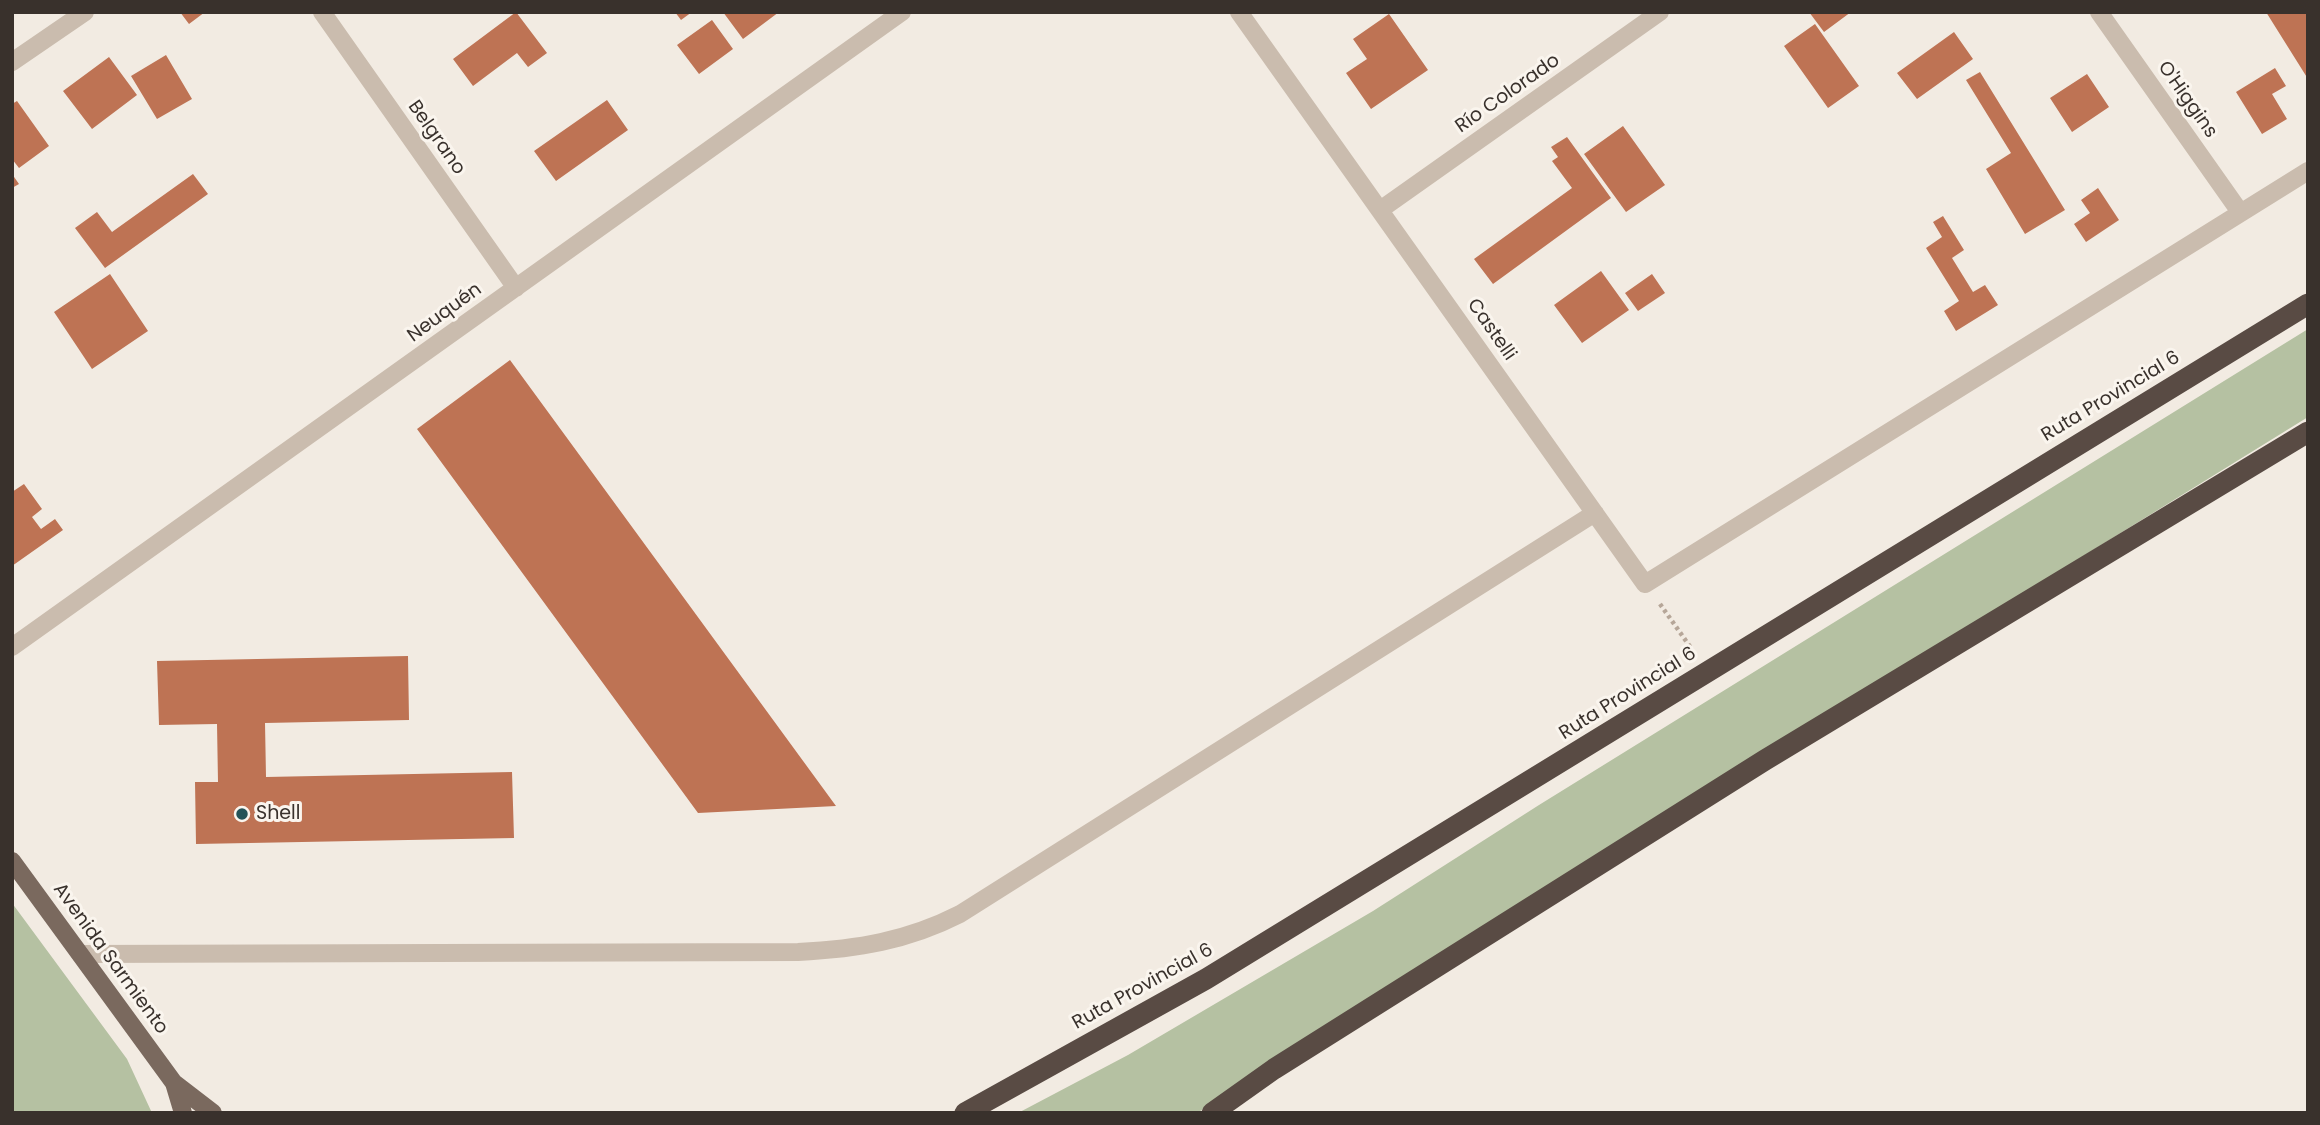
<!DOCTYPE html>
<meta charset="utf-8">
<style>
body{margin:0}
#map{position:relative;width:2320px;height:1125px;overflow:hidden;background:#f2ebe2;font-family:Poppins,sans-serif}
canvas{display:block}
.frame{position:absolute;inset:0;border:14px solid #39312c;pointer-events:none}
</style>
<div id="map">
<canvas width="2320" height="1125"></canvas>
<div class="frame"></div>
</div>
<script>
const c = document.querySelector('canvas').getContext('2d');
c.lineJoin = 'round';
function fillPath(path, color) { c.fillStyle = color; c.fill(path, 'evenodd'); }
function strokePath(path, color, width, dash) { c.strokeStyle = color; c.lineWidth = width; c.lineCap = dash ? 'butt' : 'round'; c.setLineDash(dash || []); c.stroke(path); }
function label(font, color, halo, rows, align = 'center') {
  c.font = font + ' Poppins,sans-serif'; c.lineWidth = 6; c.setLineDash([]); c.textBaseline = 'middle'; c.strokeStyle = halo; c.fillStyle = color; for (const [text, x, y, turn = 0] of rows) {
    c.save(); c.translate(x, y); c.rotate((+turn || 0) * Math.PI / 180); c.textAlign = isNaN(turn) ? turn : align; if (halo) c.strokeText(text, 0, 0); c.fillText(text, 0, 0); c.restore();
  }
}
fillPath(new Path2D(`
 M2308,329v88l-724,448 -387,248h-179l110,-58 245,-144 166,-106z
 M12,903l115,156 25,54h-140z`), '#b5c1a2');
fillPath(new Path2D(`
 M180,12h25l-16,12z
 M516,12l31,41 -19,14 -11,-14 -44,33 -20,-27z
 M675,12h17l-11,8z
 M723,12h56l-36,27z
 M1809,12h42l-27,20z
 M2266,12h42v67z
 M1389,14l39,56 -57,39 -25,-36 21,-14 -14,-20z
 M712,20l21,29 -34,25 -22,-29z
 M1815,24l44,62 -31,22 -44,-62z
 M1954,32l19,27 -56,40 -20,-26z
 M166,55l26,44 -35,20 -26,-43z
 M109,57l28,38 -45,34 -29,-38z
 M2275,68l11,18 -14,8 15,25 -25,15 -26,-42z
 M1980,72l85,138 -40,24 -39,-65 25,-16 -45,-73z
 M2087,74l22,33 -37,25 -22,-34z
 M607,100l21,30 -72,51 -22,-30z
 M17,101l32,45 -30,22 -7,-9v-55z
 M1623,126l42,59 -39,27 -42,-58z
 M1567,137l44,61 -118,86 -19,-25 98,-71 -20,-27 6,-4 -7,-10z
 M12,174l7,10 -7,4z
 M193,174l15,20 -103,74 -30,-40 22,-16 15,20z
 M2098,188l21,32 -33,22 -12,-18 16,-11 -9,-13z
 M1943,216l21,34 -12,8 21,34 12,-7 13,20 -42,26 -12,-20 15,-10 -33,-53 16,-11 -9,-15z
 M1601,271l28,39 -47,33 -28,-38z
 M110,274l38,57 -56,38 -38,-57z
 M1652,274l13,19 -27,18 -13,-18z
 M510,360l326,446 -138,7 -281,-384z
 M24,484l18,25 -10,8 9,12 14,-10 8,11 -51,36v-74z
 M408,656l1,64 -144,3 1,54 246,-5 2,66 -318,6 -1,-62h23l-1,-58 -58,1 -2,-64z`), '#be7354');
strokePath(new Path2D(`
 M1660,604l31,44`), '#b6a698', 4.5, [3.5, 3.5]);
strokePath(new Path2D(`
 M322,12l194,276
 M1239,12l406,572 663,-413
 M2099,12l141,200
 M12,62l73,-50
 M1380,210l280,-198
 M12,647l890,-635
 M80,954l718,-2c59,-3 109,-11 162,-38l635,-401`), '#cabcae', 18);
strokePath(new Path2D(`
 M12,861l162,222 39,30
 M174,1083l9,30`), '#7a695e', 18);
strokePath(new Path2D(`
 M965,1113l241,-134 1102,-675
 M1212,1113l62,-44 491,-309 543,-328`), '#594b44', 21);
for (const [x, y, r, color] of [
 [242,814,7,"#245358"]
]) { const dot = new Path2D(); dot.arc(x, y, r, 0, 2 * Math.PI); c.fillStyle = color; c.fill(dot); strokePath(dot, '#faf5ee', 2.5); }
label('19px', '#39312c', '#faf5ee', [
 ["Río Colorado",1508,94,-35],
 ["O'Higgins",2187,100,55],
 ["Belgrano",436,138,55],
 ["Neuquén",445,313,-36],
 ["Castelli",1491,330,55],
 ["Ruta Provincial 6",2111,397,-31],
 ["Ruta Provincial 6",1628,694,-32],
 ["Avenida Sarmiento",110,959,54],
 ["Ruta Provincial 6",1143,987,-29]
]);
label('19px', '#39312c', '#faf5ee', [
 ["Shell",256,814]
], 'left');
</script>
